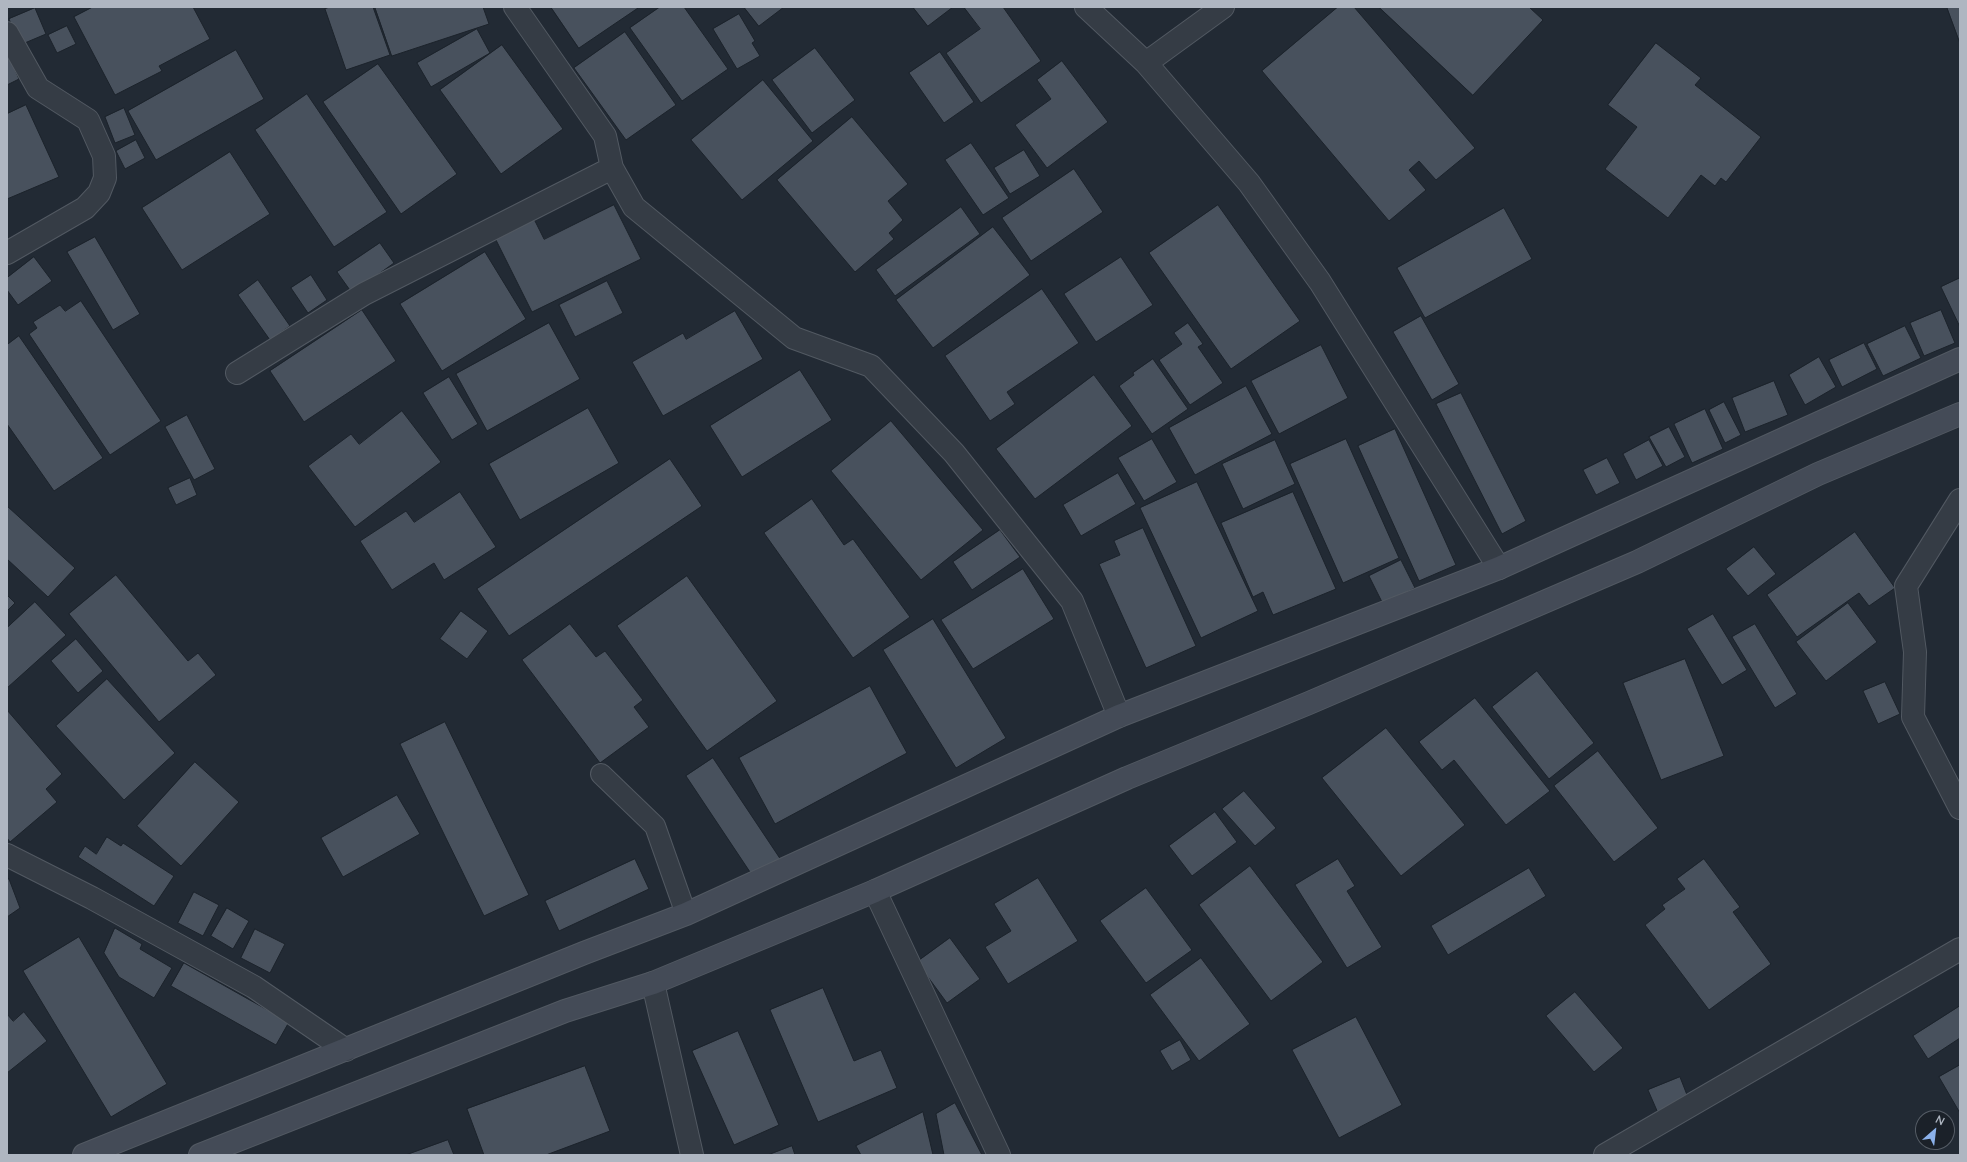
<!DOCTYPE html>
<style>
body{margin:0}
#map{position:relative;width:1967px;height:1162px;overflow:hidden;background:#222a34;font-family:Lato,sans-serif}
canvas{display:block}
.frame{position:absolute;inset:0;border:8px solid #afb6c1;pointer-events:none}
.north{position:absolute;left:1915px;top:1110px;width:40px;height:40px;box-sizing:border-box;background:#1b2129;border:1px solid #565d66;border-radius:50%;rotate:28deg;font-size:11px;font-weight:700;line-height:16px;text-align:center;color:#afb6c1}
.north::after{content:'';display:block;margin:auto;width:14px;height:18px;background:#8bb1ea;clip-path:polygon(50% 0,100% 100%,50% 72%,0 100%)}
</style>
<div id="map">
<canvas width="1967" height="1162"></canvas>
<div class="frame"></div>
<div class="north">N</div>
</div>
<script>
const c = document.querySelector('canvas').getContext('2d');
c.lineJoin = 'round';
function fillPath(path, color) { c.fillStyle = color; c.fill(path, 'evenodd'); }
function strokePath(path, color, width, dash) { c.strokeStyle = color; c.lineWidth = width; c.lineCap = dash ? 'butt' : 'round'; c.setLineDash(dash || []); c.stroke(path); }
const building = new Path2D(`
 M93,7h100l17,32 -51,27 3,5 -47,24 -41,-78z
 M330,7h43l17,48 -44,15 -21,-61z
 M375,7h108l6,17 -97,32z
 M551,7h86l1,1 -59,40z
 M660,7h24l44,62 -46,32 -52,-73z
 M744,7h40l-25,19z
 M913,7h40l-25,19z
 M964,7h39l38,54 -60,42 -35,-50 34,-24z
 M1338,7h16l121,141 -39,32 -17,-19 -10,9 17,20 -37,31 -127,-150z
 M1379,7h150l14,13 -70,75z
 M1947,7h13v36z
 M35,8l11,26 -26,11 -11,-26z
 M739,14l16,27 -3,2 8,13 -23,13 -24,-40z
 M67,26l9,18 -19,9 -9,-18z
 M477,29l13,24 -59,34 -14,-24z
 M625,32l51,73 -50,35 -52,-72z
 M1656,43l45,35 -6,7 66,52 -35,45 -5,-4 -6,8 -14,-11 -33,43 -63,-49 32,-42 -29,-22z
 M502,45l61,84 -62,45 -61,-84z
 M815,48l40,52 -43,33 -40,-53z
 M236,50l28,49 -108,61 -28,-49z
 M7,51l12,28 -12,6z
 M940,52l34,50 -30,21 -35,-50z
 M1062,61l46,61 -61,46 -32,-43 36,-26 -14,-19z
 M378,64l79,110 -56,40 -78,-112z
 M763,80l50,61 -71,59 -51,-60z
 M307,94l80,118 -53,35 -79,-117z
 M26,105l33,72 -52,22v-85z
 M124,108l11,27 -20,8 -10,-26z
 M852,117l56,67 -20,17 15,19 -14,13 5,6 -39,33 -78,-92z
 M136,140l9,18 -20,11 -9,-18z
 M971,143l38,55 -26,17 -38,-55z
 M1024,150l16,26 -30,18 -16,-26z
 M230,152l40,62 -88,56 -40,-62z
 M1074,169l29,43 -72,49 -29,-43z
 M614,205l27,54 -109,53 -37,-74 39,-19 10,20z
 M1218,205l82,116 -69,48 -82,-116z
 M961,207l19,27 -85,62 -19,-26z
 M1504,208l28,51 -107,59 -28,-50z
 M993,227l37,48 -97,73 -37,-48z
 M95,237l45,77 -27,16 -46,-78z
 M380,243l14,20 -42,30 -15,-21z
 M485,252l41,67 -84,52 -42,-67z
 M34,257l18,24 -34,24 -11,-15v-12z
 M1121,257l32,48 -57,37 -32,-48z
 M311,275l16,25 -19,13 -17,-25z
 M1960,278v49l-19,-40z
 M258,280l32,46 -20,14 -32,-45z
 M607,281l16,32 -48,24 -16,-32z
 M1042,289l37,54 -72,49 8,12 -25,17 -45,-65z
 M81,301l80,120 -51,34 -81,-121 8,-6 -4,-6 27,-17 5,6z
 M362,310l34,51 -92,61 -34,-51z
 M1941,310l14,33 -31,13 -14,-33z
 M735,311l28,48 -100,57 -31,-54 51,-29 3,6z
 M1421,316l38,68 -27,16 -39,-68z
 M549,323l31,56 -93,52 -31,-57z
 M1188,323l15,21 -5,3 25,36 -33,22 -31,-45 23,-16 -8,-11z
 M1905,326l16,32 -38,18 -16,-32z
 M19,336l84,122 -49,33 -47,-67v-79z
 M1864,343l13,26 -35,18 -13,-27z
 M1321,345l27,53 -69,36 -28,-53z
 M1819,357l17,30 -31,18 -16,-30z
 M1153,359l35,50 -36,25 -33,-48 15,-11 -1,-2z
 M800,370l32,50 -90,57 -32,-51z
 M1094,375l38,51 -97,73 -39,-50z
 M449,377l29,47 -26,16 -29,-47z
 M1774,381l14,34 -43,17 -13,-34z
 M1246,386l26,48 -77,41 -26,-47z
 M1461,393l65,128 -24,13 -66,-130z
 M1724,402l17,33 -16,8 -16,-33z
 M588,408l31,55 -99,57 -31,-56z
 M1705,409l18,40 -31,14 -18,-39z
 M402,411l39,51 -86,65 -47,-61 43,-32 8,10z
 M187,415l28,54 -21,11 -29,-53z
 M891,421l92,109 -62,50 -90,-109z
 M1669,427l16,30 -19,10 -17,-30z
 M1395,429l61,136 -37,16 -61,-135z
 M1152,439l25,43 -33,19 -26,-43z
 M1346,439l53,119 -56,25 -53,-119z
 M1275,440l20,44 -52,25 -21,-45z
 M1649,440l14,26 -27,14 -13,-26z
 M1607,458l13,25 -24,12 -13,-25z
 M670,459l32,47 -193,130 -32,-47z
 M1118,473l18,31 -55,32 -18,-31z
 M190,478l7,17 -21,10 -8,-17z
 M1197,482l61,129 -57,27 -61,-130z
 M460,492l36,55 -52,33 -10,-17 -42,27 -32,-49 46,-30 8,11z
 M1293,492l43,97 -63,26 -10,-23 -10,5 -32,-74z
 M812,499l32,46 9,-6 57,78 -57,41 -89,-125z
 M7,506l68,62 -27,29 -41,-38z
 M1143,528l53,118 -50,22 -47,-104 21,-9 -6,-14z
 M1000,530l20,27 -48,33 -19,-28z
 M1855,532l40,56 -26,18 -10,-13 -62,44 -30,-42z
 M1754,547l22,27 -28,22 -22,-27z
 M1401,560l14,28 -32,16 -14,-28z
 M1023,569l31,50 -81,50 -32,-49z
 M116,575l72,86 10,-8 18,22 -57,47 -90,-108z
 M687,576l90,125 -70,50 -90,-125z
 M7,595l8,8 -8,8z
 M35,602l31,33 -59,53v-60z
 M1848,603l29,39 -51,39 -30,-39z
 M461,611l27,20 -21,28 -27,-20z
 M1713,614l34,56 -25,15 -35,-56z
 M933,619l73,119 -50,30 -73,-118z
 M570,624l26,33 9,-6 38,49 -9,7 15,20 -49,36 -78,-103z
 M1755,624l42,70 -22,14 -43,-71z
 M76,639l27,32 -25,22 -27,-32z
 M1685,659l39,97 -63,24 -38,-97z
 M1537,671l57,72 -45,36 -57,-72z
 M107,679l68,74 -51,47 -68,-74z
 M1885,682l15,32 -22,10 -15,-33z
 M870,686l37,67 -132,71 -36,-66z
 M1475,698l75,93 -44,34 -52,-65 -12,10 -23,-28z
 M7,710l55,64 -16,15 11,13 -47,40 -3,-4z
 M445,722l84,173 -45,21 -84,-172z
 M1386,728l79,97 -64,51 -79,-98z
 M1598,751l60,77 -44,34 -60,-76z
 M713,758l70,105 -27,18 -70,-105z
 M195,762l44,40 -58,64 -44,-40z
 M1244,791l32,37 -21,18 -33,-37z
 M397,795l23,39 -77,43 -22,-39z
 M1215,812l22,30 -45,34 -23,-30z
 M107,837l14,9 2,-3 51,33 -20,30 -76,-49 7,-11 11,8z
 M635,859l14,30 -90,42 -14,-30z
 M1338,859l17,27 -8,5 35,56 -35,21 -52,-83z
 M1704,859l36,48 -7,5 38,52 -62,46 -64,-85 20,-16 -3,-4 23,-16 -8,-10z
 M1250,866l73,96 -52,39 -72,-96z
 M1529,868l17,28 -98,59 -17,-29z
 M1038,878l40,63 -70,43 -23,-37 26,-16 -17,-27z
 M9,879l11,29 -13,9v-37z
 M1146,888l46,62 -46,33 -46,-62z
 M194,892l25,13 -16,31 -25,-13z
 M227,908l22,13 -16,28 -22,-13z
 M115,928l27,16 -2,5 32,19 -18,30 -35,-21 -15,-24z
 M255,929l30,15 -15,29 -29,-15z
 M79,937l88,147 -56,33 -88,-146z
 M950,938l30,41 -33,24 -30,-41z
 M1201,958l49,66 -51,37 -49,-66z
 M184,963l105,59 -13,23 -105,-59z
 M823,988l31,73 27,-11 16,38 -79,34 -48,-112z
 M1575,992l48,56 -29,24 -48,-56z
 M1960,1006v32l-32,21 -15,-23z
 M24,1012l23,29 -40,32v-59l6,7z
 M1356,1017l46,88 -63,33 -47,-88z
 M738,1031l41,94 -45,20 -42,-94z
 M1180,1040l11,20 -19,11 -12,-20z
 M1960,1065v48l-21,-36z
 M585,1066l25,65 -64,24h-62l-17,-46z
 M1680,1077l9,23 -31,13 -10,-23z
 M955,1103l27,52h-38l-8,-41z
 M923,1112l10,43h-72l-5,-9z
 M448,1140l6,15h-48z
 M792,1146l3,9h-27z`);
fillPath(building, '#48515d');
strokePath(building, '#1c232b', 1);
const service = new Path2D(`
 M601,774l54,52 31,88`);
const minor = new Path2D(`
 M515,7l90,129 7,32
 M1086,7l60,56 103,120 71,99 179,286
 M7,33l31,55 50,32 16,36 1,22 -6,15 -14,15 -78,45
 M1146,63l77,-56
 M237,373l127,-79 248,-126 22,39 160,131 77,28 83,87 118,148 47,115
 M1960,500l-54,86 9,66 -2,65 47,91
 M7,855l85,43 162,89 92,63
 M875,891l124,264
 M653,983l39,172
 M1605,1155l355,-206`);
const secondary = new Path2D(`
 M84,1155l500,-202 102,-39 433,-198 380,-148 461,-209
 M200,1155l365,-144 88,-28 222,-92 252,-113 182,-75 328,-141 181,-88 142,-60`);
strokePath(service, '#525962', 22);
strokePath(minor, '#525962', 24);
strokePath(secondary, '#525962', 24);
strokePath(service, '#353c45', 20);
strokePath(minor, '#353c45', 22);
strokePath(secondary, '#444b57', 22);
</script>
